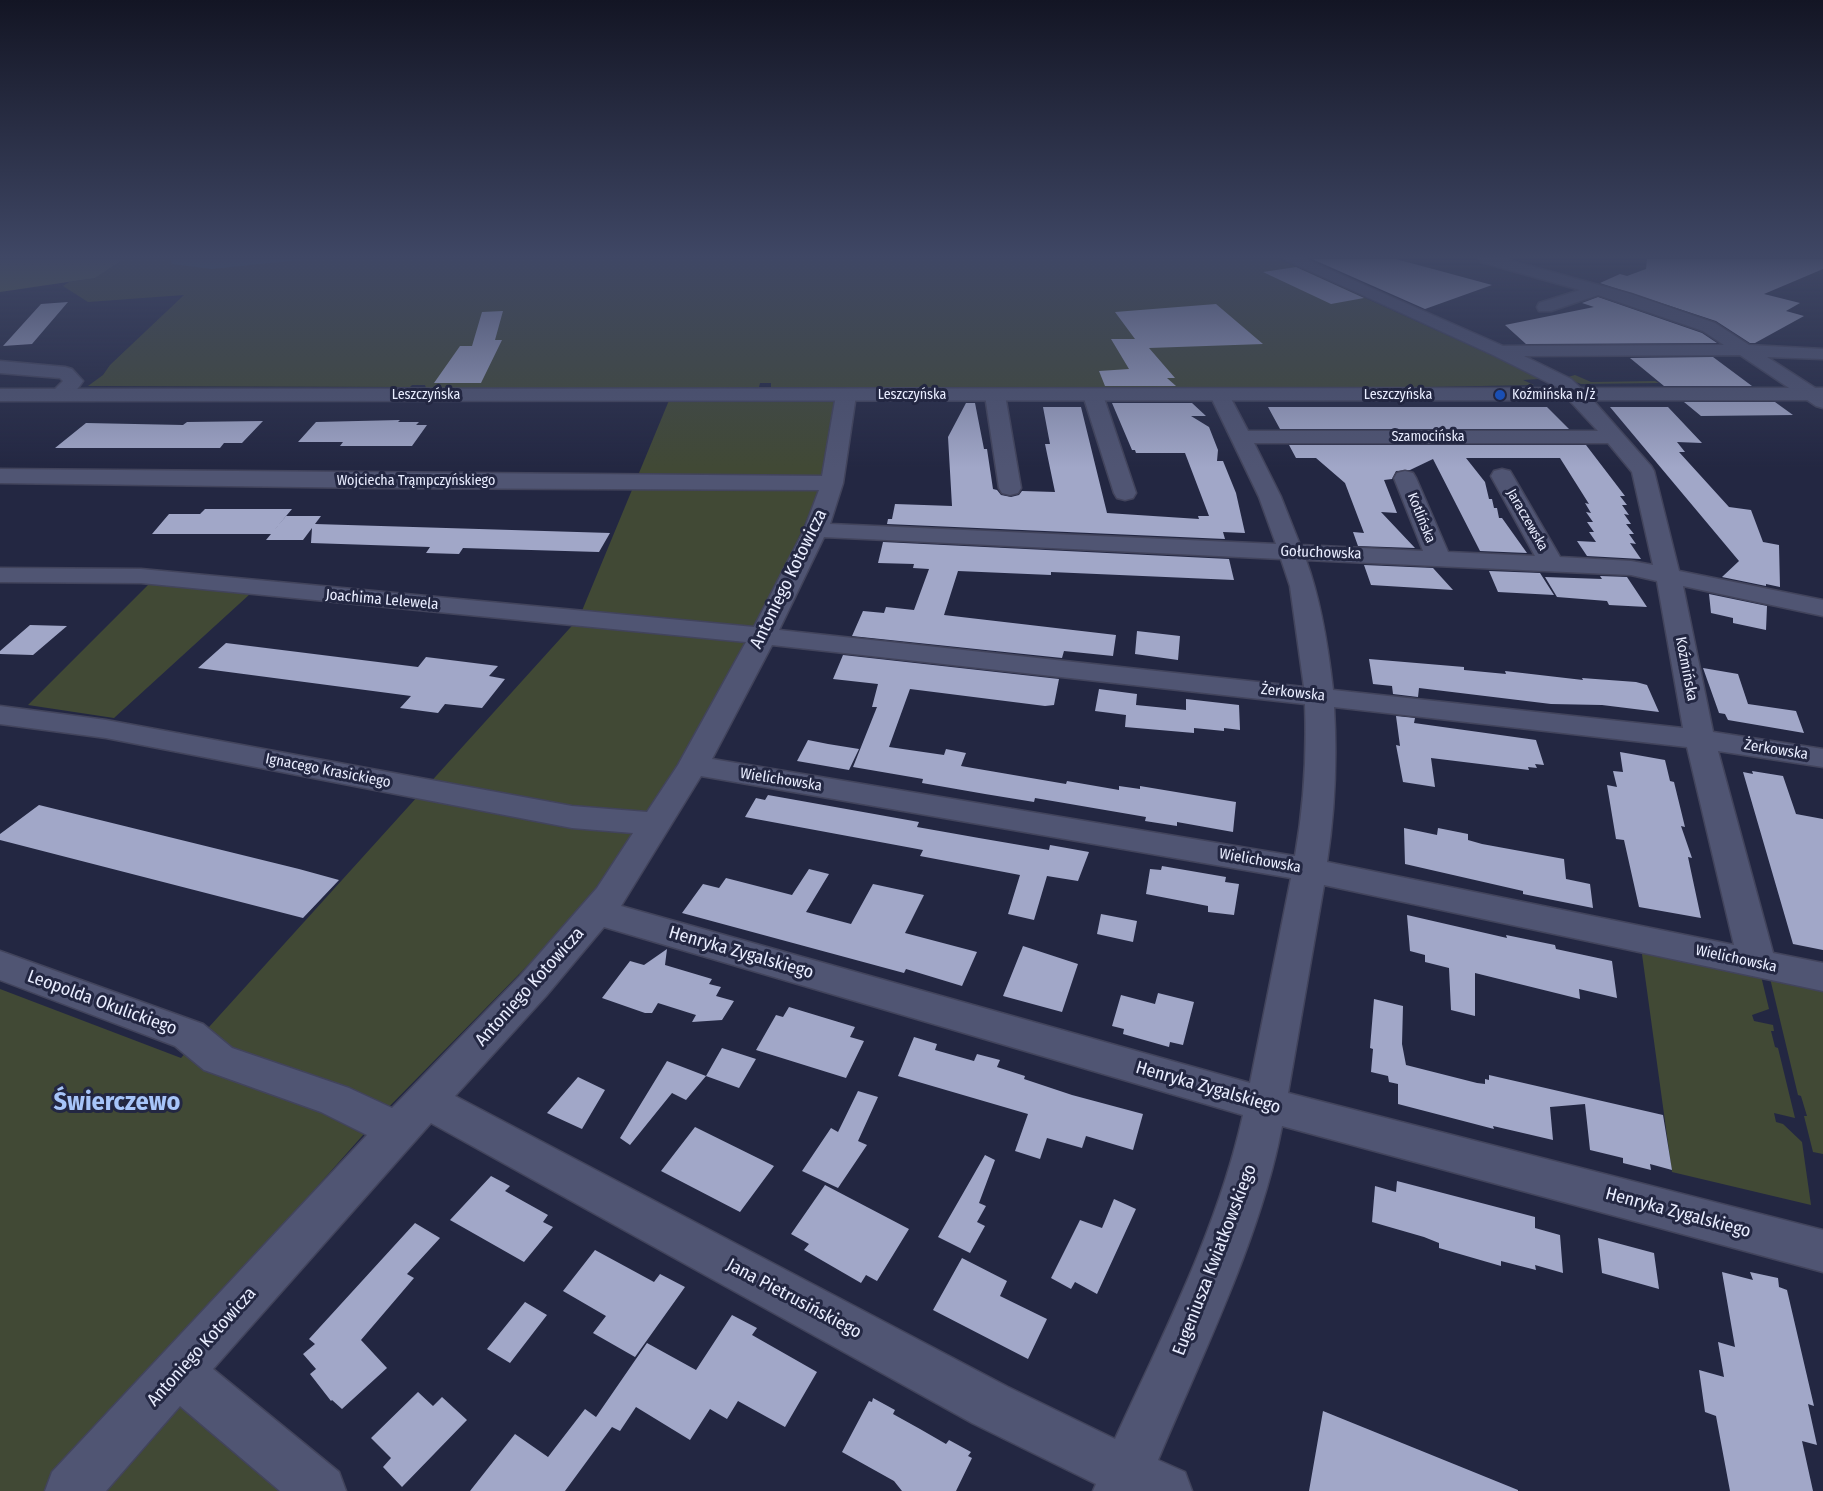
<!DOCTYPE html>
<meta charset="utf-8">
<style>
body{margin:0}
canvas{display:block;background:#232742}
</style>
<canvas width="1823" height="1491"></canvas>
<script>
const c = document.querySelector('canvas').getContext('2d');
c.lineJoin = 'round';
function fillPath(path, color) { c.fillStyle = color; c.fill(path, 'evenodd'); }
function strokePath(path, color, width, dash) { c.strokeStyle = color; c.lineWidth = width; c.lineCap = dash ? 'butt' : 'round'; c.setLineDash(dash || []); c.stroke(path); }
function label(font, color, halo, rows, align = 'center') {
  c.font = font + ' "Fira Sans Condensed",sans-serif'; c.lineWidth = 6; c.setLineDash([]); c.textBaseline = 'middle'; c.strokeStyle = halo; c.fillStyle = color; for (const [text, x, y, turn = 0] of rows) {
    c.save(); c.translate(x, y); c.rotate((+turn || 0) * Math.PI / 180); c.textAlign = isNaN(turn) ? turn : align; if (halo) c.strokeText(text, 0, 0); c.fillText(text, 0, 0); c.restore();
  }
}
fillPath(new Path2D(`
 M124,259h1155l258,117 2,3 -16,1 11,5 -108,2h-655v-4h-11l-1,4 -40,1h-293l-1,-3h-13l-2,2 -322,-1 15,-11 7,-10 74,-70 -96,7 -25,-16 6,-4 26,-4z
 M1575,375l16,7 64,-1 4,2 -78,1 -11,-4 -2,-3z
 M670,398l170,1 -19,89 -68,151 -105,175 -63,93 -206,210 -230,259 134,115h-283v-502l181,69 398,-440z
 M149,584l101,10 -136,124 -86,-13z
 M1641,947l119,25 9,37 -17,6 2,6 19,4 1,6h-3l4,16 3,1 17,70 -21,-5 2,9 7,2 19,18 9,63 -139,-33z
 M1769,974l54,11v169l-10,-2 -9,-36h3l-6,-20 -3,-1z`), '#414935');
fillPath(new Path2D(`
 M0,259h124l-29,19 -95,14z`), '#586446');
fillPath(new Path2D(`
 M171,259h137l-96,10 -40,-5z`), '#395f6b');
fillPath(new Path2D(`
 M1312,259h84l96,26 -67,24z
 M1647,259h176v10l-59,25 36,9 -14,8 18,5 -49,27h-5l-34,-22 -116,-38 20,-9 7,2 19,-7z
 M1296,267l68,31 -33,6 -68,-32z
 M1598,297l104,36 15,10 -191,1 -21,-19 89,-18 -12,-4z
 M68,302l-36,42 -29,2 38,-42z
 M1216,304l47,40 -114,4 26,30h-8l9,8h-71l-6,-15 30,-2 -18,-30h24l-20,-27z
 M503,311l-8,29h7l-21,43h-47l26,-37h12l10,-34z
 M1713,357l39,29h-88l-34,-28z
 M1684,402h91l18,13 -92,1z
 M966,403h9l9,46h3l6,40 4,1 4,5 10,2 8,-2 3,-4 33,1 -10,-48h5l-7,-37h38l26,106 92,6 -1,-3h11l-24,-63h-49l-1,-3h-3l-20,-47h80l14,13h-15l18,11 9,23 -1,11h6l13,32 9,40 -22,-1 2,7 -338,-15 1,-5h4l3,-15 57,2 -4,-69z
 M1268,407h279l22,22h-289z
 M1610,407h58l34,36 -25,-1 8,10h-6l50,55 22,3 12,32 16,3 1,42 -14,-3v2l-44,-9 17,-16z
 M400,420l-2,2h21l-3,3h11l-15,21h-72l3,-4h-45l18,-20z
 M263,421l-21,22h-18l-4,5h-165l31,-25 97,2 4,-3z
 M1289,445h297l39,51h-5l7,9h-5l7,10 -5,-1 7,10h-5l8,10h-5l7,10 -6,-1 11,16 -54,-3 -10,-15 19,1 -7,-10h5l-7,-10h6l-7,-10 5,1 -6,-10 4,1 -29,-46h-94l19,24 4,17h3l2,9h3l2,10h3l25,35 -47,-2 -47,-92 -23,11 -14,1 -4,8 -8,1 13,33 -16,-1 34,36 -57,-2 -5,-14 11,1 -19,-50 -29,-25h-20z
 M205,509h87l-21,25h-119l17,-20h31z
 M286,516h35l-6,8 295,9 -11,19 -136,-4 -4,6 -33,-1 4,-6 -119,-4 1,-15 -9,12h-37z
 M883,542l346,17 5,21 -183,-8v3l-93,-4 -14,44 172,20 -3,21 -49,-5 -2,7 -210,-22 11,-25 21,2 2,-6 28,3 15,-41 -16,-1 1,-4 -36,-1z
 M1364,565l69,3 20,22 -82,-5z
 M1489,571l51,2 14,22 -56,-3z
 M1600,576l27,1 20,30 -38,-2 -2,-4 -50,-4 -12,-20 57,2z
 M1709,594l58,12 -1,24 -33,-7v-5l-22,-5z
 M30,625l37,1 -34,29 -33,-1v-3z
 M1137,631l43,5 -2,24 -43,-6z
 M226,643l192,24 8,-10 72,9 -9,10 16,3 -23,29 -37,-4 -7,9 -38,-5 11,-12 -213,-28z
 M843,655l216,24 -5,26 -9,1 -135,-17 -21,58 55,8 2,-6 20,4 -5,13 105,18 1,-3 52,9v-4l21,3v-3l96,16 -3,30 -56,-10v4l-32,-5 1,-4 -111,-19 -1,4 -49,-8 -63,-11 1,-4 -70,-12 24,-60h-5l6,-23 -45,-5z
 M1369,659l95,8v3l42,4 -1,-3 78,9 -1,-2 54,4 11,3 12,27 -57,-7 -51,-1 -132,-16 -1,9 -25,-3 -1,-8 -19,-2z
 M1703,668l35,6 10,30 48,7 8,22 -76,-13 -3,-6 -6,-1z
 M1099,689l38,5 -1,11 50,5v-11l53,6 1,25 -16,-2v3l-30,-3v5l-69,-6 1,-12 -31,-4z
 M1396,716l19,2 -1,5 122,17 8,25 -9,-1 2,4 -9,-1 1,3 -98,-12 4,29 -32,-5 -7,-37 4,1z
 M808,740l20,4 31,5 -10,21 -52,-9z
 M1620,752l45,8 5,21 4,1 11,45 -4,-1 11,32 -4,-1 13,61 -62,-11 -15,-67 -8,-1 -9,-54 10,2 -4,-16 10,1z
 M1752,771l31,5 13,38 27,5v131l-30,-6 -50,-172 10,2z
 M768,795l151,27 -2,5 62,11 70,12 1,-5 39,7 -11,29 -31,-5 -13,44 -26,-6 12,-39 -100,-19 3,-6 -178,-33 11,-19 9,2z
 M39,805l260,64 40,11 -36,38 -303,-78v-6z
 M1404,828l33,7 1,-7 30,6v6l14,4 82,15 2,20 24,5 3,24 -70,-14v-3l-118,-27z
 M1162,866l64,11 -1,5 14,2 -5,31 -26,-3v-6l-62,-12 4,-25 11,1z
 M809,869l20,5 -23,38 45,12 22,-40 51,11 -19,38 72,19 -15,34 -56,-17 -2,4 -222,-60 21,-29 16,4 7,-10 66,17z
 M1101,914l36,7 -4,21 -36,-8z
 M1407,915l100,23 -1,-3 49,10 1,4 56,12 5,37 -38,-9 1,10 -105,-26v43l-24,-6 -2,-42 -24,-6v-7l-15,-4z
 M1023,946l55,18 -16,48 -59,-16z
 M667,949l-2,16 47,14 -3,5 12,3 -5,9 18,5 -12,19 -30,2 4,-7 -38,-12 -6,10h-7l-43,-15 28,-37 14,4z
 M1158,993l36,9 -11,43 -13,-3 -1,5 -46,-13 1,-5 -12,-3 9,-31 34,9z
 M1374,999l29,7 -1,38 4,21 71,18 8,1v-5l4,1v-5l174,40 9,55 -22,-6 1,6 -28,-7v-5l-33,-8 -5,-46 -35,3 3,33 -60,-14 1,3 -96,-25v-20l-9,-2 -1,-6 -17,-4 2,-23 -3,-1z
 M789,1007l66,20 -5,10 14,4 -18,37 -90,-28 20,-35 7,2z
 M914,1037l23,7 -2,6 39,11 3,-7 23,6 -3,7 28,9 -1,3 48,16 71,19 -10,36 -47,-14 -4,12 -35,-10 -7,21 -25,-8 13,-37 -130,-38z
 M722,1048l34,11 -17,29 -33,-12z
 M667,1061l39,15 -20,24 -14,-7 -42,52 -10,-7z
 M578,1077l27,13 -23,39 -35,-16z
 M858,1091l20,6 -20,44 9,4 -29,43 -36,-17 29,-43 7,4z
 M695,1127l79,39 -34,46 -79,-41z
 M985,1155l10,5 -16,43 7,3 -9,16 8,4 -15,27 -32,-16z
 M491,1176l19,10 -5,5 43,24 -5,7 10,5 -29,35 -74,-42z
 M1397,1181l138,36v11l25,7 3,38 -28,-8 1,5 -35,-9v5l-62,-18v-5l-15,-6 -52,-15 3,-36 21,6z
 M825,1185l84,44 -32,52 -11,-6 -5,8 -57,-33 5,-6 -18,-10z
 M1114,1199l22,10 -39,85 -22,-12 -4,7 -20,-11 29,-58 22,8z
 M415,1223l25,15 -33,36 7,4 -53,62 26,28 -45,41 -10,-9 -1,1 -21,-27 6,-5 -13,-15 12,-10 -6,-5z
 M1598,1238l56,15 5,36 -57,-16z
 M595,1250l59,32 6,-8 25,13 -50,70 -42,-24 13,-17 -43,-25z
 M962,1258l45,23 -7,15 47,23 -19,40 -95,-49z
 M1722,1272l31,8 -3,-8 28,6 1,9 8,3 27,116 -6,-2 9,41 -15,-4 11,50h-83l-14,-75 -11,-4 -6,-42 25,7 -6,-35 17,5z
 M525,1302l22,13 -37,48 -23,-14z
 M732,1315l25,13 -5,7 65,37 -32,55 -47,-26 -11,18 -17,-10 -20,31 -54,-33 -16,24 -8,-4 -47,64h-95l45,-57 33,23 37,-48 11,8 51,-74 49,27z
 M418,1392l15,14 9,-9 25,23 -65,67 -19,-20 8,-9 -20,-20z
 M873,1398l22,12 -2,4 27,15 26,15 3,-4 22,12 -3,4 4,2 -16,33h-54l-8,-10 -52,-29 27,-51 3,1z
 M1323,1411l195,79v1h-209z`), '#a1a7c8');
const minor = new Path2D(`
 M1284,259h21l198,87 221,-1 -21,-14 -105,-36 -47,16h-12l-2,-4 2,-4 41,-13 -99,-28 -2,-3h26l126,35 84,29 34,22 74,4v10l-56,-2 56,36v15l-7,-2 -76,-51 -216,1 47,23 20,19 60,68 3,5 25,100 144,29v16l-140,-30 30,146 110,17v18l-105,-16 55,202 50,10v28l-499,-106 -36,208 535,137v42l-541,-146c-21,111 -80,229 -124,334l27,12 7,19h-99l3,-7 -124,-61 -541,-300 -218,246 126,103 7,19h-66l-100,-85 -74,85h-61l7,-19 315,-337 -46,-23 -117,-42 -29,-24 -175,-66v-29l203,73 29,24 117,40 43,20 128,-132 77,-88 36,-55 -61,-5 -466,-90 -106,-14v-18l106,14 466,86 75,6 31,-47 68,-123 -605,-59 -141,-1v-14l141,1 613,58 50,-97 15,-40 -441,-2 -378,-5v-14l822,7 14,-81 3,-4h14l3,4 -13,88 -13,41 446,20 -17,-47 -49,-102 3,-4h14l21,40h350l-41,-44 -64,-32zM1254,443h354l24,29 21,93 -22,-4 -71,-4 -47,-81 -3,-5 -8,-2 -8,2 -3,5 44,80 -87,-4 -32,-74 -3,-5 -8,-2 -8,2 -3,5 29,73 -123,-6 -19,-48zM824,537l457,22 9,27 14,101 -525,-57zM1306,560l325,15 26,6 26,147 -350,-38c-5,-44 -12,-89 -27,-130zM772,645l533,59c2,52 -1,101 -10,152l-583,-97zM1334,707l353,40 47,198 -407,-83c8,-52 10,-102 7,-155zM701,776l590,102 -41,205 -629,-177zM604,927l639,188c-25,113 -80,219 -128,324l-107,-52 -553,-291 91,-100z
 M0,361l65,6 7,2 11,12c-7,11 -17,22 -31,18l-3,-4 14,-14 -3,-3 -60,-5z
 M995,389l7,2 3,4 16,93 -3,5 -8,2 -8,-2 -3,-5 -14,-93 3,-4z
 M1093,389l7,2 3,4 33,98 -3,5 -8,2 -8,-2 -3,-5 -31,-98 3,-4z`);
const tertiary = new Path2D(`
 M1823,388v12l-1823,1v-12z`);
strokePath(minor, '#42445c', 3);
strokePath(tertiary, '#42445c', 3);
fillPath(minor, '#505573');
fillPath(tertiary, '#505573');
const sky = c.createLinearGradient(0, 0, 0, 468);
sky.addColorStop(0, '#131524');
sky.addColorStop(0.55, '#3f4765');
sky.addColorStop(1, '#3f476500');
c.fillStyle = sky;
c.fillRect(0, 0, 1823, 468);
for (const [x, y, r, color] of [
 [1500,395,6,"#1a4fb4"]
]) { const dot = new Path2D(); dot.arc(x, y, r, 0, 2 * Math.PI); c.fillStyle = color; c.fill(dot); strokePath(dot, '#232742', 2); }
label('14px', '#e9edff', '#232742', [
 ["Leszczyńska",426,395],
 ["Leszczyńska",912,395],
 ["Leszczyńska",1398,395],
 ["Szamocińska",1428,437],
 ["Wojciecha Trąmpczyńskiego",416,481],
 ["Kotlińska",1421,518,68],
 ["Jaraczewska",1527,520,60]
]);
label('14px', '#e9edff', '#232742', [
 ["Koźmińska n/ż",1512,395]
], 'left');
label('15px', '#e9edff', '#232742', [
 ["Gołuchowska",1321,553,2],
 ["Joachima Lelewela",382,600,5],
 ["Koźmińska",1686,669,79],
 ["Żerkowska",1293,693,6],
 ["Żerkowska",1776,750,9],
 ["Ignacego Krasickiego",328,771,11],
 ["Wielichowska",781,780,9],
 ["Wielichowska",1260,861,10],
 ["Wielichowska",1736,959,12]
]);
label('18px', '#e9edff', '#232742', [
 ["Antoniego Kotowicza",789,579,-64],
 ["Henryka Zygalskiego",741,953,16],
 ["Antoniego Kotowicza",530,987,-48],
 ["Leopolda Okulickiego",102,1003,20],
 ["Henryka Zygalskiego",1208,1088,16],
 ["Henryka Zygalskiego",1678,1213,15],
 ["Eugeniusza Kwiatkowskiego",1215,1260,-69],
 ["Jana Pietrusińskiego",794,1299,28],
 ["Antoniego Kotowicza",202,1347,-48]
]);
label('bold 26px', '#a7c5f9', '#232742', [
 ["Świerczewo",117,1103]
]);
</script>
